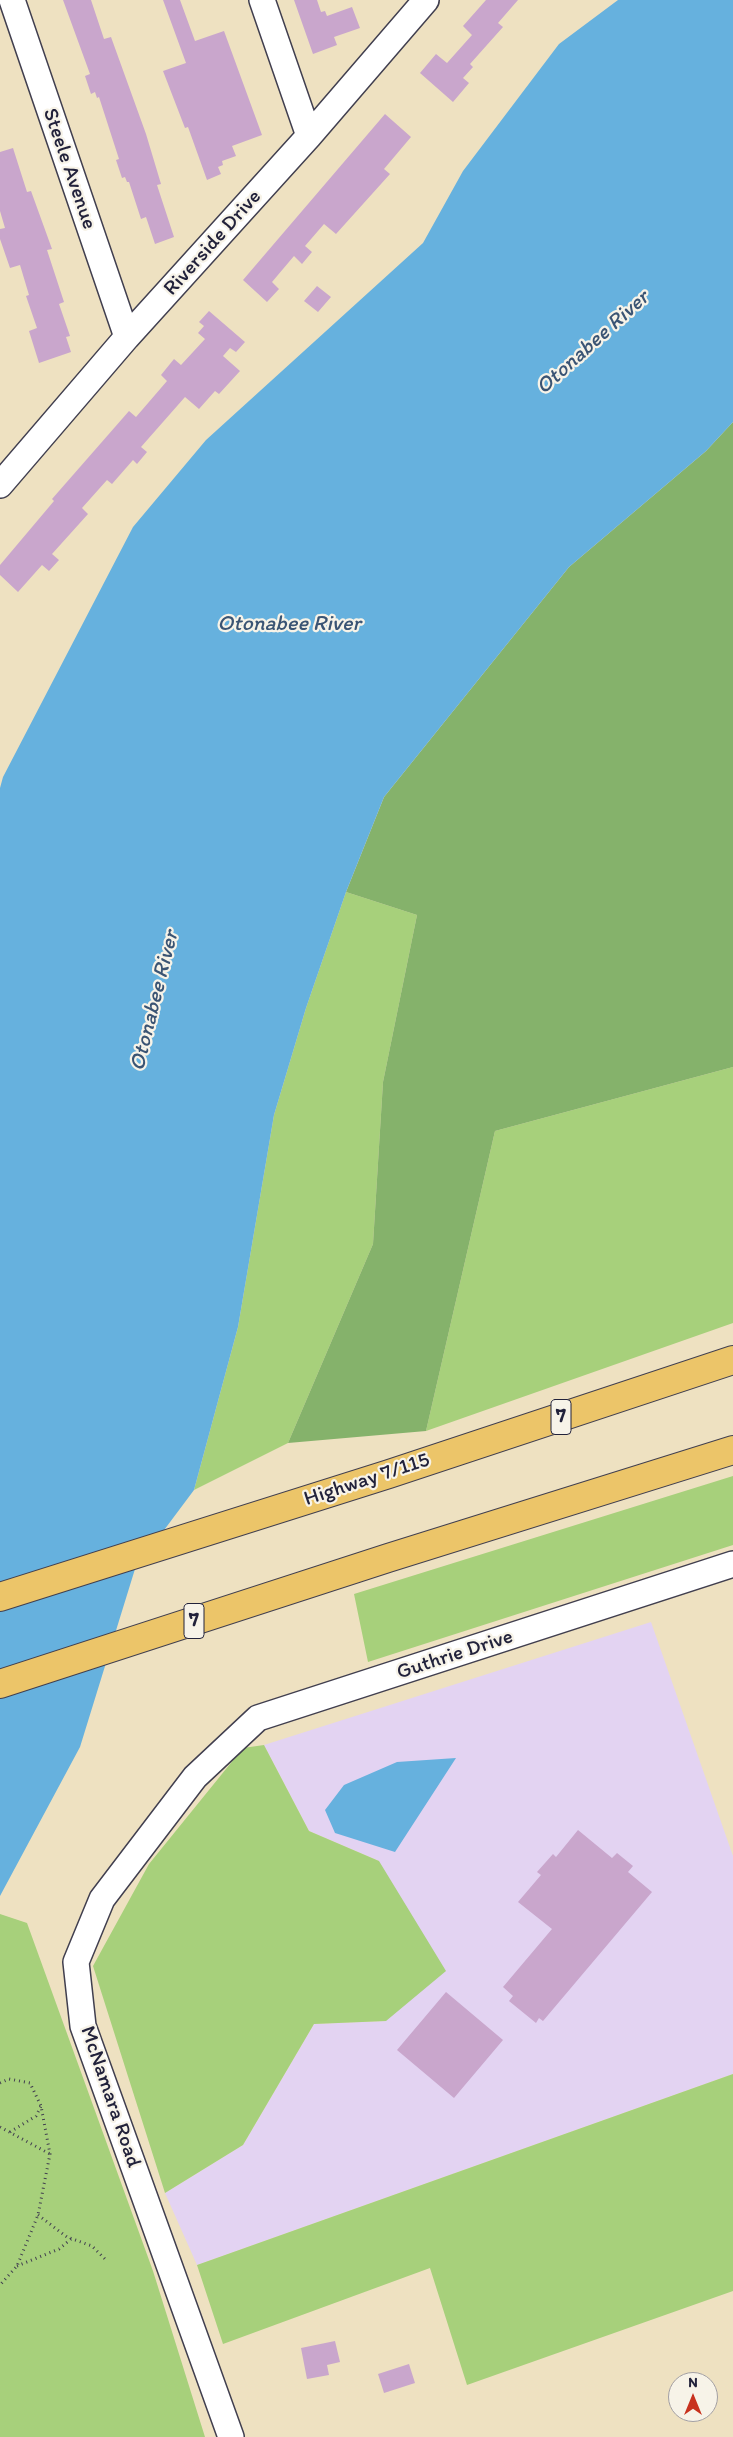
<!DOCTYPE html>
<style>
body{margin:0}
#map{position:relative;width:733px;height:2437px;overflow:hidden;background:#eee1c1;font-family:Itim,sans-serif}
canvas{display:block}
.north{position:absolute;left:668px;top:2372px;width:50px;height:50px;box-sizing:border-box;background:#f7f3e8;border:1px solid #a29fa3;border-radius:50%;rotate:0deg;font-size:14px;font-weight:700;line-height:20px;text-align:center;color:#22223b}
.north::after{content:'';display:block;margin:auto;width:18px;height:22px;background:#c8321e;clip-path:polygon(50% 0,100% 100%,50% 72%,0 100%)}
</style>
<div id="map">
<canvas width="733" height="2437"></canvas>
<div class="north">N</div>
</div>
<script>
const c = document.querySelector('canvas').getContext('2d');
c.lineJoin = 'round';
function fillPath(path, color) { c.fillStyle = color; c.fill(path, 'evenodd'); }
function strokePath(path, color, width, dash) { c.strokeStyle = color; c.lineWidth = width; c.lineCap = dash ? 'butt' : 'round'; c.setLineDash(dash || []); c.stroke(path); }
function label(font, color, halo, rows, align = 'center') {
  c.font = font + ' Itim,sans-serif'; c.lineWidth = 4.5; c.setLineDash([]); c.textBaseline = 'middle'; c.strokeStyle = halo; c.fillStyle = color; for (const [text, x, y, turn = 0] of rows) {
    c.save(); c.translate(x, y); c.rotate((+turn || 0) * Math.PI / 180); c.textAlign = isNaN(turn) ? turn : align; if (halo) c.strokeText(text, 0, 0); c.fillText(text, 0, 0); c.restore();
  }
}
fillPath(new Path2D(`
 M651,1622l82,234v218l-536,191 -32,-72 78,-48 71,-121 72,-3 -7,-160 -70,-30 -45,-86z`), '#e3d3f2');
fillPath(new Path2D(`
 M346,892l71,23 -34,167 -10,162 -85,199 -94,47 44,-163 36,-212 32,-107z
 M733,1067v256l-307,108 69,-300z
 M733,1476v69l-365,117 -14,-68z
 M264,1745l45,86 70,30 67,110 -60,50 -72,3 -71,121 -78,48 -72,-227 56,-102 94,-116z
 M0,1914l27,9 126,348 52,166h-205z
 M733,2074v217l-266,94 -37,-117 -207,76 -26,-79z`), '#a7d07b');
fillPath(new Path2D(`
 M733,422v645l-238,64 -69,300 -138,12 85,-199 10,-162 34,-167 -71,-23 38,-95 185,-230 137,-116z`), '#85b26b');
fillPath(new Path2D(`
 M618,0h115v422l-27,29 -137,116 -185,230 -38,95 -40,116 -32,107 -36,212 -44,163 -59,79 -55,178 -80,149v-1108l3,-11 130,-250 73,-87 217,-197 40,-72 96,-127z
 M456,1758l-61,94 -60,-19 -10,-23 19,-25 53,-23z`), '#66b1de');
fillPath(new Path2D(`
 M63,0h28l13,39 7,-2 35,97 15,50 -4,1 17,52 -19,7 -9,-27 -5,2 -12,-37h-2l-2,-5 -3,1 -6,-18 3,-1 -20,-62 -2,1 -2,-6 -4,2 -6,-18 5,-2z
 M163,0h17l15,41 29,-10 38,104 -30,11 4,10 -14,5 1,4 -5,2 3,7 -14,6 -19,-53 -3,1 -22,-57 23,-8z
 M294,0h23l4,12 4,-1 2,5 25,-9 8,21 -26,9 3,8 -24,9z
 M486,0h32l-20,23 5,4 -33,37 3,3 -10,11 6,5 -16,19 -33,-29 16,-19 11,9 25,-28 -9,-9z
 M385,114l26,23 -27,32 6,5 -54,60 -12,-10 -19,22 7,6 -10,12 -8,-8 -22,26 7,7 -12,13 -24,-22z
 M13,148l14,44 4,-1 21,58 -5,1 17,52 -5,2 11,32 -4,1 5,15 -32,11 -10,-32 8,-3 -11,-32 3,-1 -9,-30 -10,3 -10,-29v-10l5,-1 -5,-17v-59z
 M317,286l14,11 -13,15 -14,-11z
 M209,311l36,31 -9,10 -6,-4 -7,8 17,15 -21,23 -4,-3 -16,18 -14,-12 -44,50 6,5 -10,12 -4,-4 -21,24 -5,-4 -25,28 6,6 -36,40 7,6 -10,11 -7,-6 -24,27 -18,-17v-10l54,-64 -2,-2 77,-88 7,6 31,-36 -6,-6 13,-16 7,6 24,-26 -7,-6 6,-7 -5,-4z
 M578,1830l34,28 5,-5 16,13 -5,6 24,20 -109,129 -4,-3 -3,5 -27,-22 4,-5 -10,-9 49,-58 -34,-27 23,-27 -4,-3 16,-18 3,3z
 M446,1992l57,48 -49,58 -57,-48z
 M335,2341l5,21 -13,3 2,10 -22,4 -6,-31z
 M409,2364l6,19 -31,10 -6,-19z`), '#c9a6cc');
const minor = new Path2D(`
 M12,0l115,337
 M262,0l47,136
 M0,485l127,-148 182,-201 117,-136
 M231,2437l-148,-411 -7,-64 26,-63 93,-122 63,-59 475,-154`);
const highway = new Path2D(`
 M0,1597l389,-123 344,-114
 M0,1684l388,-126 345,-108`);
strokePath(minor, '#413f4f', 28);
strokePath(highway, '#413f4f', 30);
strokePath(new Path2D(`
 M0,2083l9,-4 21,4 11,23 9,48 -12,61 -21,51 -17,19
 M0,2127l50,27
 M10,2132l26,-16 5,-10
 M38,2215l29,22 25,9 14,14
 M17,2266l42,-17 12,-10`), '#413f4f', 3, [1, 4]);
strokePath(minor, '#fff', 25);
strokePath(highway, '#ecc569', 28);
for (const [x, y, w] of [
 [561,1417,20],
 [194,1621,20]
]) { const box = new Path2D(); box.roundRect(x - w / 2, y - 17.5, w, 35, 4); c.fillStyle = '#f7f3e8'; c.fill(box); strokePath(box, '#22223b', 1); }
label('bold 20px', '#22223b', null, [
 ["7",561,1417],
 ["7",194,1621]
]);
label('21px', '#22223b', '#f7f3e8', [
 ["Steele Avenue",69,169,71],
 ["Riverside Drive",213,243,-48],
 ["Highway 7/115",367,1480,-18],
 ["Guthrie Drive",455,1655,-18],
 ["McNamara Road",110,2097,71]
]);
label('italic 22px', '#3a5474', '#f7f3e8', [
 ["Otonabee River",593,343,-42],
 ["Otonabee River",289,624],
 ["Otonabee River",155,1001,-76]
]);
</script>
